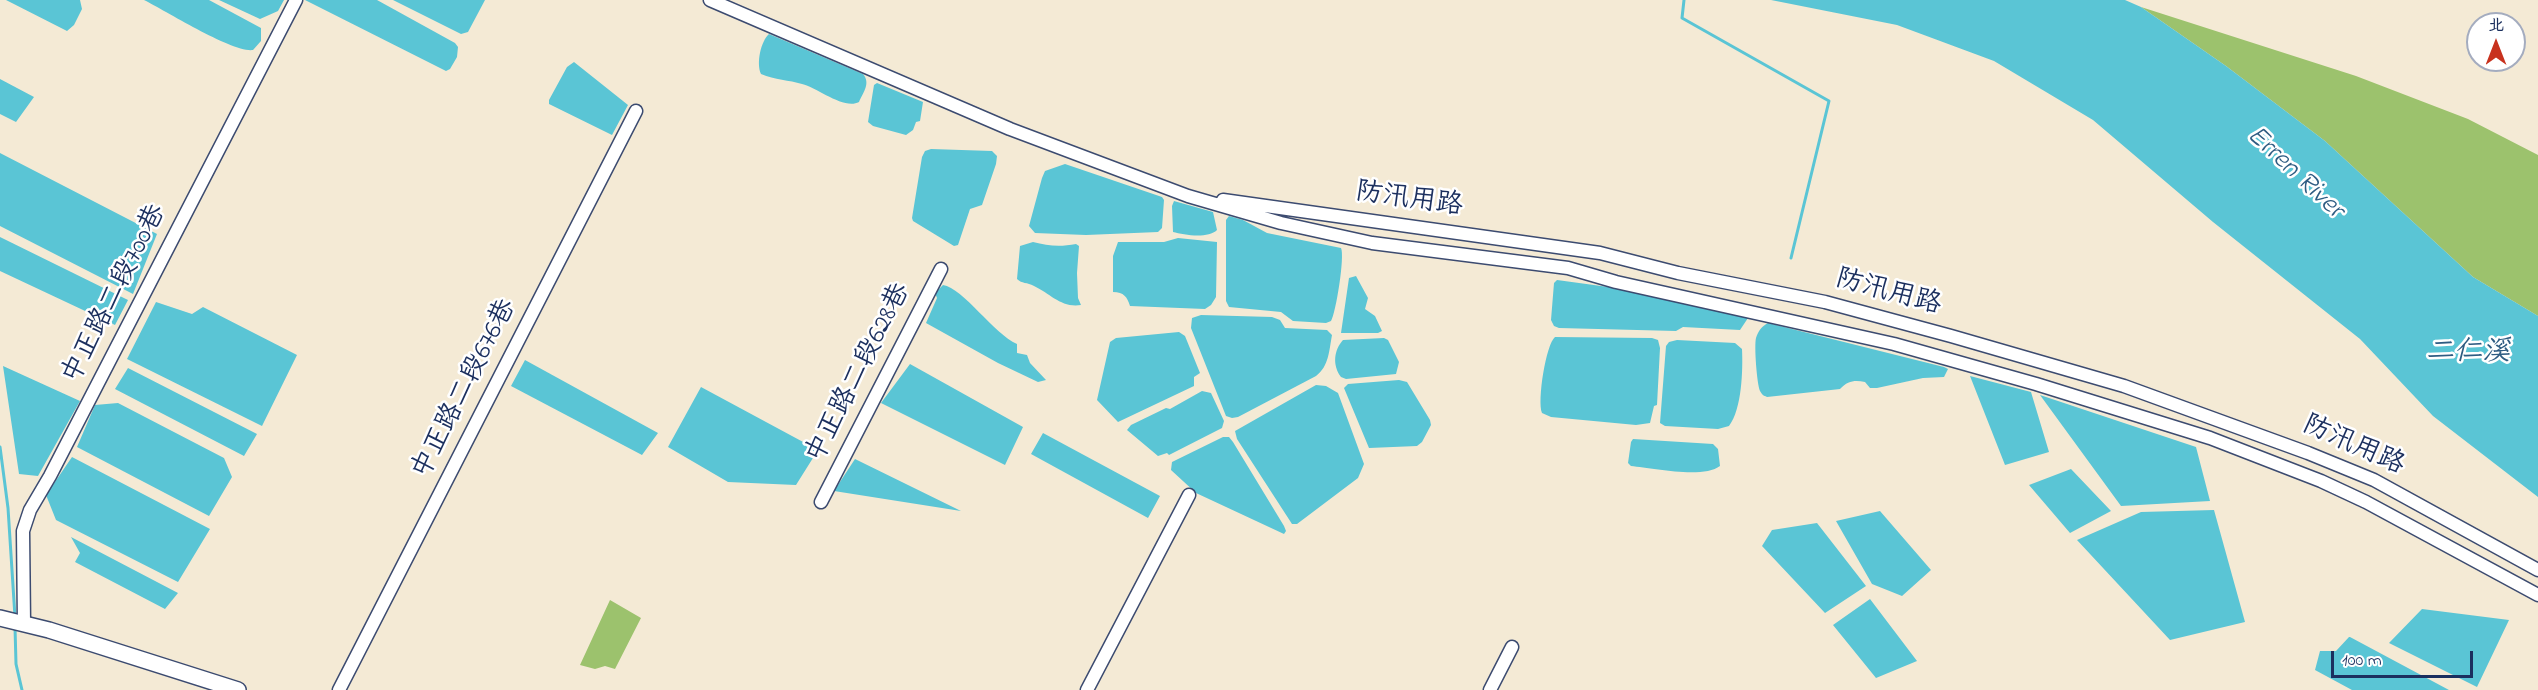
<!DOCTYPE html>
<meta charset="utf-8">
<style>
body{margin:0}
#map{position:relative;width:2538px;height:690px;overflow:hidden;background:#f4ead5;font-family:"Indie Flower","LXGW WenKai TC",sans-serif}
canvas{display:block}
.north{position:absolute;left:2466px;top:12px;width:60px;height:60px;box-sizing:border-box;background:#fff;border:2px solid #a4acbf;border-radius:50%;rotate:0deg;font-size:16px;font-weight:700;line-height:24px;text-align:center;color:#1b2f5e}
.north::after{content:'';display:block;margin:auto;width:21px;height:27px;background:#c8321e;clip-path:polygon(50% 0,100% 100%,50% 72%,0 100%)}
.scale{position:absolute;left:2331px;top:651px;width:142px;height:27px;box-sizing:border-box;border:3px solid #1b2f5e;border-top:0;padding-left:8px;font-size:18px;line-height:21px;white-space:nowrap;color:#1b2f5e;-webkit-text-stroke:4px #fff;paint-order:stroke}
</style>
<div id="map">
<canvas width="2538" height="690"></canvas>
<div class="north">北</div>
<div class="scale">100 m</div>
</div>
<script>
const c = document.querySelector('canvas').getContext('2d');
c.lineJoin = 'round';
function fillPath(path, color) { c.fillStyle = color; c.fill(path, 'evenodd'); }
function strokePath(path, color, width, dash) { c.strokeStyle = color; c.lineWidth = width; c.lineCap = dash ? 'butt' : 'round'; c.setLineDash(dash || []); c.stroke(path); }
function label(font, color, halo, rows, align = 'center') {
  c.font = font + ' "Indie Flower","LXGW WenKai TC",sans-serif'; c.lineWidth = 5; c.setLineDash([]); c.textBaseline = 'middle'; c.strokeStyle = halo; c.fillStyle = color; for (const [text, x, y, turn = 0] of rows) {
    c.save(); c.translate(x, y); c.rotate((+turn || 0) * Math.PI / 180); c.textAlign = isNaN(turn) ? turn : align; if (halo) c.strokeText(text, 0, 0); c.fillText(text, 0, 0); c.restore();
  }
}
fillPath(new Path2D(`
 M2141,7l215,69 112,43 70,36v161l-65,-39 -148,-136 -99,-75z
 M610,600l31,18 -26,51 -10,-3 -10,3 -15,-4z`), '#9cc26d');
fillPath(new Path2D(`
 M6,0h74l2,9 -8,16 -7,6z
 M144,0h65l52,28v13l-8,9c-20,3 -87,-39 -109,-50z
 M219,0h65l-6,11 -18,8z
 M305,0h72l78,43 3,4 -1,10 -7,12 -4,2z
 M393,0h92l-17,32 -7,2z
 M1771,0h354l16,7 85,59 99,75 148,136 65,39v181l-105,-81 -73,-77 -147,-117 -120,-102 -99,-59 -97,-36z
 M769,34l94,40c8,9 0,19 -4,28 -15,8 -41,-14 -57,-18 -13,-4 -27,-4 -41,-10 -5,-11 0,-33 8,-40z
 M574,62l54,43 -16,30 -63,-31v-4l18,-33z
 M0,79l34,18 -18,25 -16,-8z
 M877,83l46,19 -3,19 -4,1 -3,8 -7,5 -33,-9 -5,-4 6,-37z
 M931,149l61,2 5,5 -1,8 -14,41 -12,4 -12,36 -4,1 -41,-25 -1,-3 10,-61 3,-6z
 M0,153l157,81 -24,60 -133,-68z
 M1065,164l97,33 2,3 -2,28 -4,4 -72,3 -51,-2 -6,-7 13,-48 3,-7z
 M1174,201l39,11 4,18c-9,9 -33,5 -44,2l-1,-26z
 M1229,216l14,4 24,13 74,15c4,8 -5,65 -10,73l-5,2 -33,-2 -12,-9 -52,-5 -3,-6v-81z
 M0,237l128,63 -13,25 -115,-54z
 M1178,238l39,4 -1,55 -5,8 -6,4 -75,-3c-3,-9 -6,-14 -17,-14v-36l5,-14h46z
 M1033,242c15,4 27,5 43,2l3,2 -2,27 1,25 3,7c-20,3 -30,-11 -47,-19 -7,-4 -12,-2 -17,-7l3,-33z
 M1356,276l12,22 -3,11 10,7 7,15 -4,2h-37l8,-55z
 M1557,280l88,12 100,23 3,3 -8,12 -57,-3 -7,4 -117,-3 -5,-2 -3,-6 3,-37z
 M943,285c20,3 51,49 74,59v9l10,2 3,8 16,17 -8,2 -40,-19 -72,-40 11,-25 -2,-5z
 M156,302l36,12 11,-7 94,48 -35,71 -135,-67z
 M1201,315l71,2 8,3 5,8 42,2 5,5c-3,16 -3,31 -16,41l-78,41 -6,1 -6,-2 -35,-88 1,-10z
 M1768,323l176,44 4,2 -4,8 -21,1 -46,10h-7l-5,-6c-11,-2 -17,-1 -25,7l-73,8c-4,-2 -4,-1 -7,-6 -3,-7 -6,-45 -4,-53 2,-7 6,-12 12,-15z
 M1179,332l6,4 15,37 -6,4v9l-76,36 -21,-22 13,-58 6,-4z
 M1555,337l97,1 6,2 2,8 -3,57 -3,1 -4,17 -14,2 -85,-8 -9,-4c-5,-12 4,-69 13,-76z
 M1384,338l4,2 11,22 -3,12 -50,5 -5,-2c-9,-12 -7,-27 2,-37z
 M1677,340l58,3 7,6c1,21 0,60 -13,77l-11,3 -53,-3 -5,-3 6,-77 3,-4z
 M525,360l133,73 -16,22 -131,-69z
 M910,364l113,63 -18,38 -124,-62z
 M3,366l77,35 -42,75 -19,-2z
 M128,368l129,66 -13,22 -129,-67z
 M1970,376l61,16 18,60 -44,13z
 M1399,380l8,2 23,38 1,5 -9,17 -5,4 -48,2 -25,-60 4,-4z
 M1316,385l10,1 12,7 26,71 -6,14 -61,46h-5l-55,-85 -2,-8z
 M701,387l117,63 -22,35 -68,-3 -60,-35z
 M1202,391l9,2 13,28 -2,7 -53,27 -2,-2 -9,3 -31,-26 4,-5 35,-17 4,1z
 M2040,395l156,52 14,54 -89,5z
 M118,403l106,55 8,19 -23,39 -132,-69 18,-42z
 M1043,433l117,63 -12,22 -117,-64z
 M1223,437h6l4,5 51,84 2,5 -2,3 -88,-41 -25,-23 1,-8z
 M1633,439l80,5 5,5 2,17c-17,13 -68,2 -89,0l-3,-3 3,-21z
 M72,457l138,72 -32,53 -122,-62 -10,-25z
 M855,459l106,52 -127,-20z
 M2071,469l40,42 -41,22 -41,-48z
 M2214,510l31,112 -75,18 -93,-100 64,-28z
 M1880,511l51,59 -29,26 -30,-12 -36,-63z
 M1817,523l49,63 -41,27 -63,-67 10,-16z
 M71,537l107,56 -13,16 -90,-47 5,-9z
 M1870,599l47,62 -41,17 -43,-53z
 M2422,609l87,11 -32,67 -88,-44z
 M2349,637h1l99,53h-97l-37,-20 5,-19h16z`), '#5ac5d5');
strokePath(new Path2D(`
 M1684,0l-2,18 147,83 -38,157
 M0,447l8,61 7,109
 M15,627l1,37 6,26`), '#5ac5d5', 3);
const minor = new Path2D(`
 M710,0l300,129 178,67 93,27 91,20 196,25 48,14 278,62 142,40 174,54 111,43 45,21 172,93
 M1223,200l377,53 78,20 147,29 126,34 173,50 184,67 66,27 164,90
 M821,502l120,-233
 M24,624l-1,-93 7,-21 20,-34 246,-476
 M339,690l297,-579
 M1087,690l102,-195
 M1490,690l22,-43`);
const major = new Path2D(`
 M0,618l49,12 189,60`);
strokePath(minor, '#3c4b70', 15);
strokePath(major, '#3c4b70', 18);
strokePath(minor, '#fff', 12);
strokePath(major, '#fff', 15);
label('27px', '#1b2f5e', '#fff', [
 ["防汛用路",1409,201,8],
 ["防汛用路",1888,294,15],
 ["中正路二段700巷",116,295,-63],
 ["中正路二段628巷",860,374,-63],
 ["中正路二段676巷",466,390,-63],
 ["防汛用路",2353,447,24]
]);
label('italic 28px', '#2e5c82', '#fff', [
 ["Erren River",2294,174,43],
 ["二仁溪",2468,354]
]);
</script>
